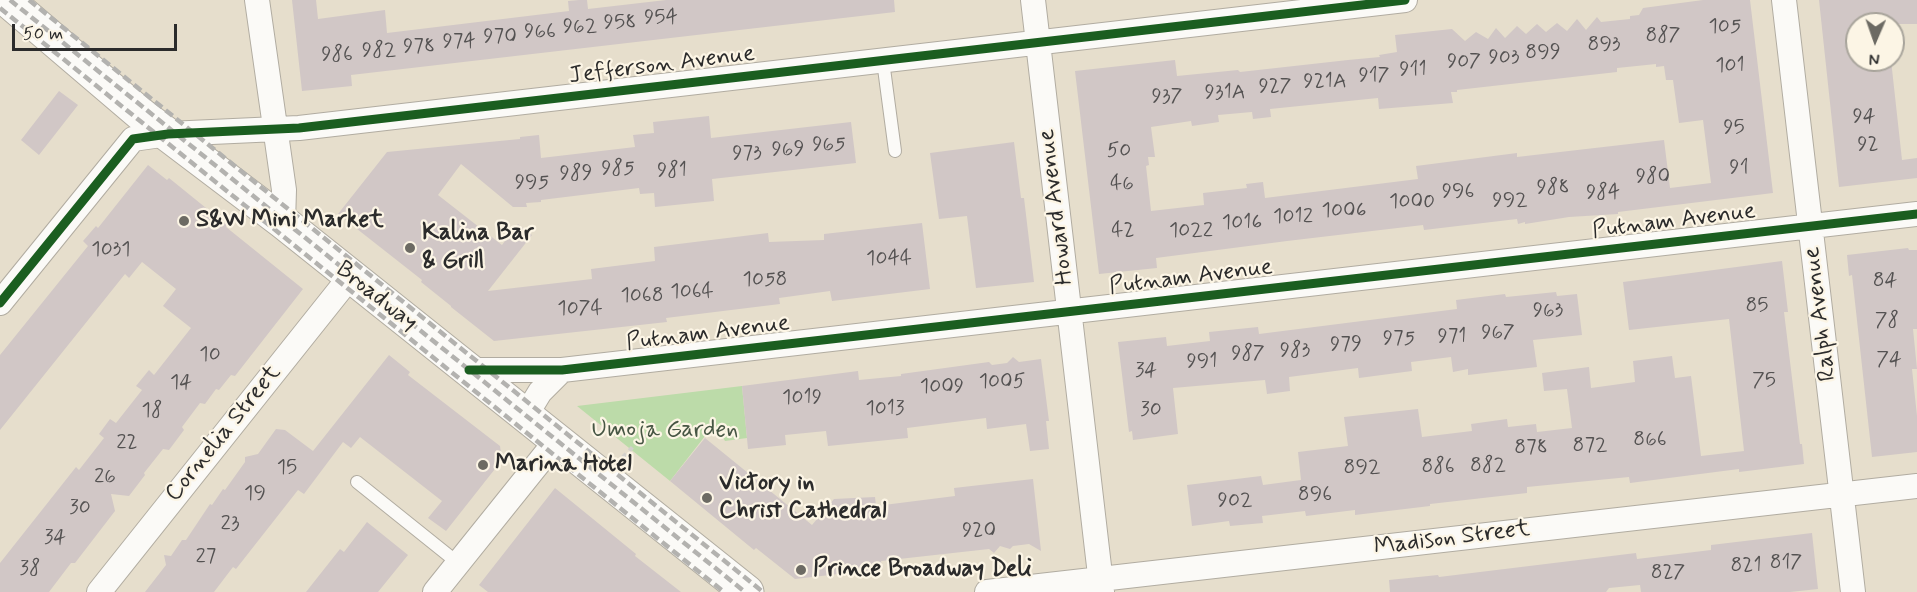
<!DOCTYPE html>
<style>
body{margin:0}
#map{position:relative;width:1917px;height:592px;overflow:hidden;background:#e6decc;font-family:Mynerve,sans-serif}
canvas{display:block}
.north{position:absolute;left:1845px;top:12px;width:60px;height:60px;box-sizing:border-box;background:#fcf5e5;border:2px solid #a8a49b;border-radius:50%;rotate:182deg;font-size:16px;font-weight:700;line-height:24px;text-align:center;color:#2b2b2b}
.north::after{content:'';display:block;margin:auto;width:21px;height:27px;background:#6c6a63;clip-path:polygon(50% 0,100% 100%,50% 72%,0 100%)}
.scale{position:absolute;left:12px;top:24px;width:165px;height:27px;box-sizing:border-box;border:3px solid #2b2b2b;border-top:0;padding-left:8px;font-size:18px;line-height:21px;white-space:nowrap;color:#2b2b2b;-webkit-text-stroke:4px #fcf5e5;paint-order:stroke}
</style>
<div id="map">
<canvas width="1917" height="592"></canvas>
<div class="north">N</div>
<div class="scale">50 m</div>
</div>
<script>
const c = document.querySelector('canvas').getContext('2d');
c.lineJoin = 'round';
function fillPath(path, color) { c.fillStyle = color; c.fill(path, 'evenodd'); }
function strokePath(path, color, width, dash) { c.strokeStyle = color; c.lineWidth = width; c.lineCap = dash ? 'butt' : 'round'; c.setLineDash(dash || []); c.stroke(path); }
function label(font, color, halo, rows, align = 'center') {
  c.font = font + ' Mynerve,sans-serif'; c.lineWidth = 4.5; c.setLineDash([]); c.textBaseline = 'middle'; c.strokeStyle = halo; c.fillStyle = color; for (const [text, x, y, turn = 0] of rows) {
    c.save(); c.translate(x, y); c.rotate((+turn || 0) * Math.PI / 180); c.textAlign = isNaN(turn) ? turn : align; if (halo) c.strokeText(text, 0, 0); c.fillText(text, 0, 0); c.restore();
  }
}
fillPath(new Path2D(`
 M742,386l5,52 -22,3 -8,-14h-5l-42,54 -93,-75z`), '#bcdba9');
fillPath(new Path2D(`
 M292,0h24l2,19 67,-9 2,23 182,-22 -1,-10 11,-1h8l1,9 78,-9h228l1,12 -544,63 1,11 -50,5z
 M1703,0h47l23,193 -155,19v2l-49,3 -44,7v-2l-7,2 -1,-5 -93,11 -1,-5 -136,16 -131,17 1,10 -58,6 -24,-203 100,-11 2,16 61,-6 2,2 108,-12 32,-3 -1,-2 18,-3 -2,-17 57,-6 13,12 11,-9 12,7 8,-11 9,10 12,-12 9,8 11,-10 9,8 11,-9 10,8 10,-12 9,11 11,-13 4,5 29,-3v-3l9,-1 4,-7zM1656,64v3l8,-1 2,14h7l6,43 24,-3 8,63 -41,5 -6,-48 -147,17v-4l-101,13 2,13 -153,19 -2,-16 -17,2 1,4 -44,5 1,12 -53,6 -5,-45 3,-1 -1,-8h7l-4,-30 40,-6 1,5 27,-4 -1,-7 34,-3 1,7 18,-2 -1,-8 108,-11 1,11 74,-6 -2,-11h6v-2l160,-18v-4z
 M1819,0h98v24h-60v36h34l11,100 15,-2v20l-78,9z
 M59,91l19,14 -39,50 -18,-15z
 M709,116l2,22 140,-16 5,41 -144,16 2,22 -59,6 -1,-14 -14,1 -1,-6 -98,12v2l-15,1 1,4h-14l-52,-43 -23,31 64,50 16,-21 14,11 -44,56 104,-12 -1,-10 64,-8 -1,-14 114,-14 1,9 55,-2v-6l98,-11 8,66 -98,12 -2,-10 -51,7 1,6 -114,14 1,4 -173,19 -43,-34v-1l-30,-24 1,-2 -84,-66 49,-62 133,-13v-2l19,-2 2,23 43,-5 51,-6 -2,-12 21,-2 -1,-11z
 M1014,142l7,56h3l10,84 -58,6 -9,-72 -28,3 -9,-66z
 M148,165l19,15 2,-2 58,47 -1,2 77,62 -68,87 -4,-1 -12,15 -3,-1 -11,15 -5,-1 -18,24 2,3 -15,20 -6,-1 -19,24 1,2 -16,21 -18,-2 4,17 -40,52h-4l-22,29h-49v-29l76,-96 3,3 25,-32 -5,-4 11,-15 6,4 26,-33 -6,-4 13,-16 5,5 37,-47 -28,-22 13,-17 -34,-27 -13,16 -4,-4 -125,156v-75l88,-109 -5,-5 13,-15 2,2z
 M1908,248l1,2h8v79h-4l4,40h-5l5,47v36l-45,5 -20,-182 -3,1 -2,-21z
 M1782,261l6,51h-4l16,132h2l2,20 -65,8v-3l-109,14 -1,-6 -102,10v6l-97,11v2l-75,9v-5l-49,6 -1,-5 -43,5 1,7 -33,3 -1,-5 -37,5 -5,-41 74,-9 2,9 38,-5 -3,-28 50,-6 -4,-29 74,-8 4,28 50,-6 -1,-7 36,-5 1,8 28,-3 1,8 35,-4 -5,-39 -23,2 -2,-18 47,-6 2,21 44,-6 -2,-21 39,-5 3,22 16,-2 10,80 43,-5 -15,-132 -100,11 -6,-48z
 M1556,292l1,4 20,-2 5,41 -49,5 4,27 -69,8v-6l-15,3 -2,-15 -40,5 1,9 -53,7 -1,-10 -69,9 1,14 -23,3 -2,-14 -92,8 5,46 -45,6 -1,-9 -3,1 -11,-90 48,-5 1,9 43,-5 -1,-9 49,-5 1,7 198,-25 -1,-9 49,-6 1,3z
 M389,355l21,17 -2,3 92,71 2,14 -56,71 -18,-13 14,-17 -82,-64 -9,11 -8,-6 -39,52 -6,-4 -62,79 -3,-2 -19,25h-69l21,-27 -2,-10 7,1 11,-16h4l24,-36 2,1 11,-16 2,1 20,-28v-5l13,-3 18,-25 9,1 28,21z
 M1013,357l6,5 22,-3 8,62h-3l3,28 -19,2 -4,-27 -39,5 -1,-11 -79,10 1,10 -80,8 -2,-15 -41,4 1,10 -38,4 -6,-63 116,-15 1,9 42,-4v-2l88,-12 3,3 15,-2z
 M705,438l107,87 22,-26 41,-2 1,9 79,-10 -1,-8 79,-9 8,72 -12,-7 -16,2 -3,3 -10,-3 -6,7 -5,-4 -108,12 1,8 -87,10 -39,-31 -2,2 -84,-69z
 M555,488l81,66 -1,2 46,36h-193l-9,-7z
 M367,522l41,33 -30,37h-72l34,-43 4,3z
 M1812,533l6,56 -28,3h-149l-1,-7 -31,3 -3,4h-216l-1,-12 49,-5 1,2 197,-24 1,6 74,-9v-5z`), '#d1c7c6');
const service = new Path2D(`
 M883,61l12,90
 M357,482l101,81`);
const minor = new Path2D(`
 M257,0l27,190 -1,32
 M1033,0l69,592
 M1784,0l69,592
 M0,303l133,-164 35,-5 131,-6 1106,-128
 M469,370h93l1355,-156
 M526,415l14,-23 22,-22
 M99,592l251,-315
 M435,592l122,-152
 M987,592l930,-106`);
const primary = new Path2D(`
 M7,0l136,116 140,106 464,370`);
strokePath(service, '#b1aca1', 14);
strokePath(minor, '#b1aca1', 26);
strokePath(primary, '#b1aca1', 35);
strokePath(new Path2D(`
 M623,457l30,-31`), '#d2d0cb', 4, [4.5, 4.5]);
strokePath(service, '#fbfaf7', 12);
strokePath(minor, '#fbfaf7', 24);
strokePath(primary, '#fbfaf7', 33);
strokePath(new Path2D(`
 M10,0l735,592
 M29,0l734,592
 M0,8l724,584`), '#b3b2af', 4.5, [9, 4.5]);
strokePath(new Path2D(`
 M0,303l133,-164 35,-5 131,-6 1106,-128
 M469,370h93l1355,-156`), '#1b5e20', 9);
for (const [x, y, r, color] of [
 [184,221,6,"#6c6a63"],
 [410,248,6,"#6c6a63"],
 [483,465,6,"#6c6a63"],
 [707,498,6,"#6c6a63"],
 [801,570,6,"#6c6a63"]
]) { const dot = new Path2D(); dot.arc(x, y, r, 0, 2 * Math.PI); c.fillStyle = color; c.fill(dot); strokePath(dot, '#fcf5e5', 2); }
label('21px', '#545252', null, [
 ["954",661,19],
 ["958",620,24],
 ["962",580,28],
 ["105",1725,28],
 ["966",540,33],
 ["887",1663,37],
 ["970",500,38],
 ["974",459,43],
 ["893",1604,46],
 ["978",419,48],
 ["982",379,52],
 ["899",1543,54],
 ["986",337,56],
 ["903",1504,59],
 ["907",1464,63],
 ["101",1730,67],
 ["911",1413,71],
 ["917",1374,77],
 ["921A",1325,83],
 ["927",1275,88],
 ["931A",1225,94],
 ["937",1167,98],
 ["94",1864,118],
 ["95",1734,129],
 ["965",829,146],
 ["92",1868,146],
 ["969",788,151],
 ["50",1119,152],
 ["973",747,155],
 ["91",1739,169],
 ["985",618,170],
 ["981",672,172],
 ["989",576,175],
 ["980",1653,178],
 ["995",532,184],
 ["46",1122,185],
 ["988",1553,189],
 ["996",1458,193],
 ["984",1603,194],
 ["992",1510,202],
 ["1000",1412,203],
 ["1006",1344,212],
 ["1012",1293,218],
 ["1016",1242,224],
 ["42",1123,232],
 ["1022",1191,232],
 ["1031",111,251],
 ["1044",889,260],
 ["1058",765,281],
 ["84",1885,282],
 ["1064",692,293],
 ["1068",642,297],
 ["85",1757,307],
 ["1074",580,310],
 ["963",1548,312],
 ["78",1887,322],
 ["967",1498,334],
 ["971",1452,338],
 ["975",1399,340],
 ["979",1346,346],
 ["983",1295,352],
 ["987",1248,355],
 ["10",210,356],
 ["74",1889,361],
 ["991",1202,363],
 ["34",1146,372],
 ["75",1764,382],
 ["1005",1002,383],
 ["14",181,384],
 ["1009",942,388],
 ["1019",802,399],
 ["1013",885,410],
 ["30",1151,411],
 ["18",152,412],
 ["866",1650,441],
 ["22",127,444],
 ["872",1590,447],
 ["878",1531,449],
 ["882",1488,467],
 ["886",1438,468],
 ["15",287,469],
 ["892",1362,469],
 ["26",105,478],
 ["19",255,495],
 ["896",1315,496],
 ["902",1235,502],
 ["30",80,509],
 ["23",230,525],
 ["920",979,532],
 ["34",55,539],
 ["27",206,558],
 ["817",1786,564],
 ["821",1746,567],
 ["38",30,570],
 ["827",1668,574]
]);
label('24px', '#2b2b2b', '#fcf5e5', [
 ["Jefferson Avenue",662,66,-7],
 ["Howard Avenue",1057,207,-97],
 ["Putnam Avenue",1674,222,-7],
 ["Putnam Avenue",1191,278,-7],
 ["Broadway",376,297,38],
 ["Ralph Avenue",1821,314,-97],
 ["Putnam Avenue",708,334,-7],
 ["Cornelia Street",224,434,-51],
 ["Madison Street",1452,539,-7]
]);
label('bold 24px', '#2b2b2b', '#fcf5e5', [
 ["S&W Mini Market",196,221],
 ["Kalina Bar",422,234],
 ["& Grill",422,262],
 ["Marina Hotel",495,465],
 ["Victory in",719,484],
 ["Christ Cathedral",719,512],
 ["Prince Broadway Deli",813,570]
], 'left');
label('24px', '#475644', '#fcf5e5', [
 ["Umoja Garden",665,431]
]);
</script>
